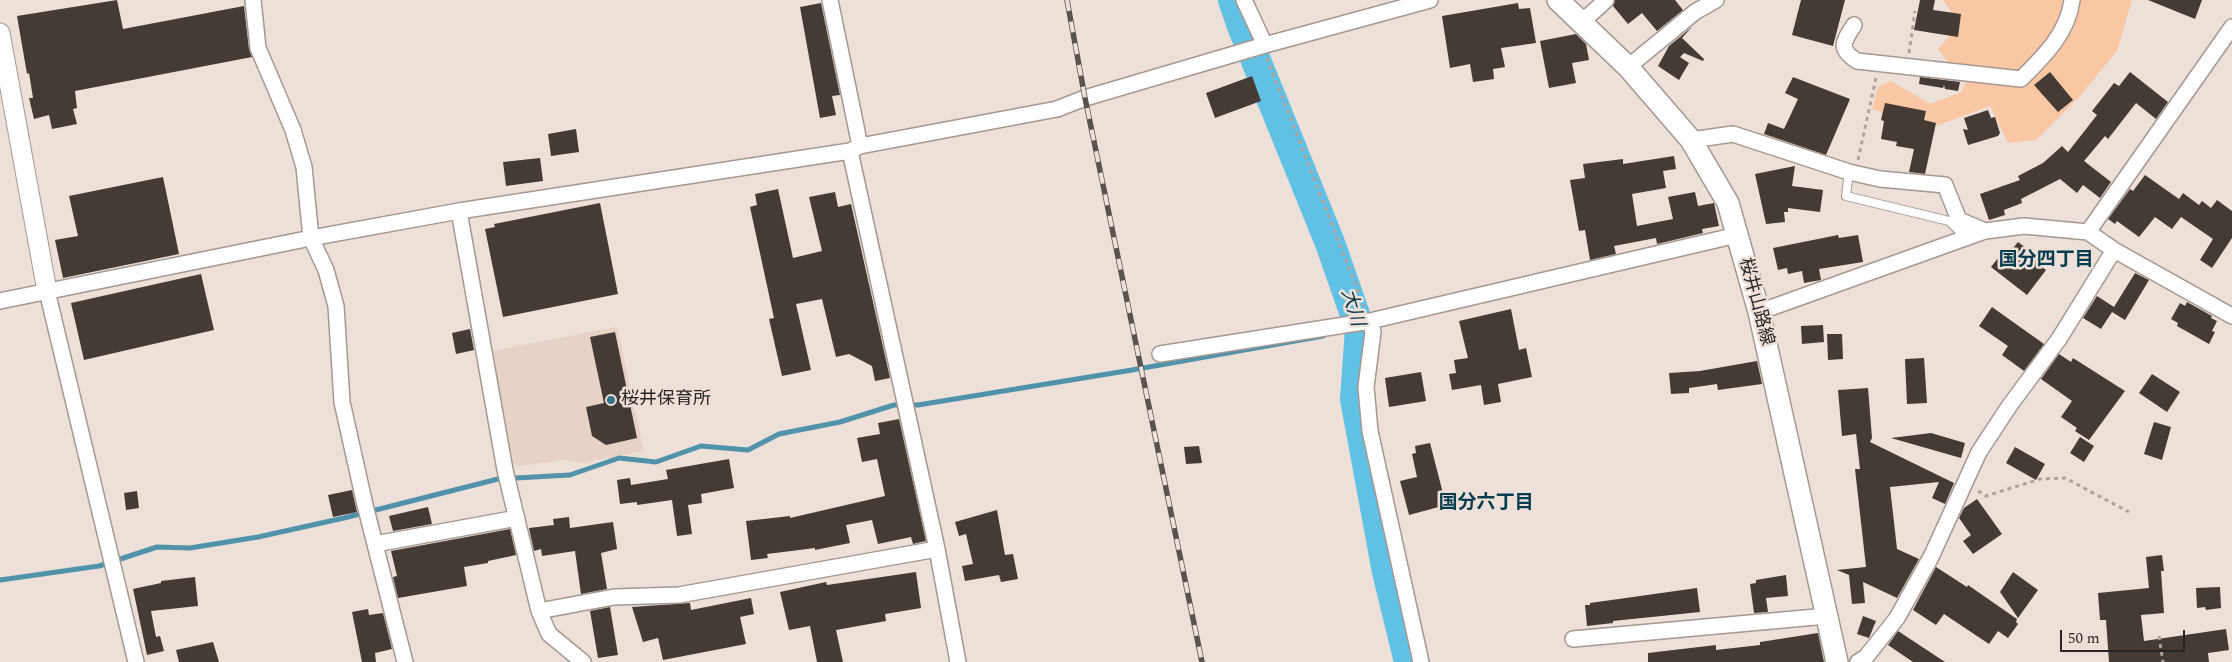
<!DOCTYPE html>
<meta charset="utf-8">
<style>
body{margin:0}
#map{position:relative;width:2232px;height:662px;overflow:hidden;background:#ede0d8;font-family:Spectral,serif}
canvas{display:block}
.scale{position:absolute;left:2060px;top:630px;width:125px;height:22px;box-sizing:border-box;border:2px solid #292522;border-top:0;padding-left:6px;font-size:15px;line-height:18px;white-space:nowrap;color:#292522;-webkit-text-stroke:4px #ede0d8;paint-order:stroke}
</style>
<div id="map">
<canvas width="2232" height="662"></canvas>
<div class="scale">50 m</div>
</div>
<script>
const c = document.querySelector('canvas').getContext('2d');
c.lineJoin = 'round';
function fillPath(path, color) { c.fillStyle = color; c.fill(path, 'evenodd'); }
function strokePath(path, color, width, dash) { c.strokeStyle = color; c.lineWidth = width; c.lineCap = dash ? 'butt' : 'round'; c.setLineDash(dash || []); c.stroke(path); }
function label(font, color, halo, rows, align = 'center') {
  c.font = font + ' Spectral,"Noto Sans JP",serif'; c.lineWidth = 5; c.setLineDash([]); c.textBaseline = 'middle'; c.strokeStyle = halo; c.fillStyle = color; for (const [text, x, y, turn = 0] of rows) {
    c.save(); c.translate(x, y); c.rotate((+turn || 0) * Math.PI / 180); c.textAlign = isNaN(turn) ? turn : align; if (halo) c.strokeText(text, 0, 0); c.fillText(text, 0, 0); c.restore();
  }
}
fillPath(new Path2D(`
 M617,327l27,124 -62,12 -18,-3 -44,6 -9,-2 -20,-113z`), '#e6d2c7');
fillPath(new Path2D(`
 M1943,0h189l-15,51 -37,45 -44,44 -28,3 -18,-37 -62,23 -56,-20 6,-22 13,-6 39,23 31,-12 6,-12 -12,-9 -17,-22 22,-24z`), '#f9c7a4');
strokePath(new Path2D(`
 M0,580l99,-14 58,-19 33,1 68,-11 86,-19 154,-39 72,-4 49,-17 37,4 45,-16 47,4 31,-16 61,-12 54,-17h24l214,-35 191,-34`), '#5092aa', 5);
strokePath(new Path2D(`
 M1233,0l9,26 88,217 30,86 -5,70 32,173 22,90`), '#60c1e5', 30);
fillPath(new Path2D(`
 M117,0l6,29 121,-23 5,43 3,8 -177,34 2,17 -4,1 4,15 -25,5 -3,-14 -15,4 -5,-21h4l-4,-25 -2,1 -10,-58z
 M1615,0h60l8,10 -26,21 -15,-18 -14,11 -15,-18z
 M1801,0h44l-12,46 -41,-11z
 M1920,0h15l-2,10 28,4 -3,23 -44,-7z
 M2148,0h54l-7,19z
 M821,3l19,92 -8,1 4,19 -16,3 -20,-111z
 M1518,3l1,6 11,-1 6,35 -35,5 4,19 -12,2 1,10 -21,3 -3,-18 -20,4 -8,-52z
 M1692,27l-10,11 22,21 -1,2 -19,-8 -4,4 9,6 -10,17 -21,-14 11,-20z
 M1576,34l10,10 3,16 -17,3 4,20 -27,5 -9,-47z
 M2050,72l23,28 -15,12 -24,-27z
 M2130,72l38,30 -12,17 -20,-16 -28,36 -3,-3 -21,25 27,21 -11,16 -17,-13 -6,8 -17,-14 -39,20 1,4 -18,7 1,5 -16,5 -9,-26 40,-14 -2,-4 25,-13 19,-17 6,6 29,-37 -5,-4 22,-28 5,3z
 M1252,76l9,25 -46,17 -9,-25z
 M1793,77l57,22 -24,56 -62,-21 4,-11 16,6 14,-30 -13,-6z
 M1920,77l40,5 -2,9 -13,-2 -1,-4 -1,3 -24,-4z
 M1885,103l41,8 -2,9 12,3 -11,51 -16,-2 5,-23 -18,-3 1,-4 -16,-3 3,-18 -3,-1z
 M1988,110l3,8 4,-1 5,16 -2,3 -30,9 -5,-16 5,1 -4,-12z
 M576,129l3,23 -28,4 -3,-22z
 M1674,156l2,13 -13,2 3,17 -34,6 5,32 36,-7 -5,-22 27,-5 3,14 16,-3 5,23 -17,3 1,4 -46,11 -1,-6 -42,8 2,8 -26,6 -5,-30 -6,1 -9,-51 15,-2 -2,-14 40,-5v5z
 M540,158l3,23 -37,5 -3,-24z
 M1795,166l-3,20 31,4 -3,22 -32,-4v4h-4l1,10 -19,2 -11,-50z
 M2145,175l34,24 4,-6 16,12 3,-4 9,7 6,-8 15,11v27l-20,30 -12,-8 13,-21 -32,-22 -9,12 -17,-12 -16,20 -22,-16 -2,3 -7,-5 22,-30 3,2z
 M163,177l16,77 -116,24 -8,-38 23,-4 -9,-40z
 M778,189l15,69 29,-7 -13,-54 26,-5 3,15 13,-3 39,174 -15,3 -3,-15 -23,-12 -13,3 -14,-58 -26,5 15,66 -29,6 -13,-57 5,-1 -24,-111 7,-2 -2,-11z
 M600,203l18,91 -115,23 -18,-88 10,-2 -1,-3z
 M1838,235l1,3 19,-3 5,27 -44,7 2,11 -17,3 -2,-12 -14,3 -1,-6 -9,2 -5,-22z
 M2018,242l21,16 -4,4 11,8 -19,25 -36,-28 11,-14 4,4z
 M2135,273l14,7 -24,40 -13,-8 -11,17 -18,-11 14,-22 17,11z
 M201,274l13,56 -130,30 -13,-57z
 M2187,302l25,14 -1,2 6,3 -5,10 3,1 -6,12 -32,-18 1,-3 -7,-4 9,-16 5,3z
 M1992,307l52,37 -20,27 -22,-16 6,-9 -29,-20z
 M1511,309l8,41 7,-2 6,29 -34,7 3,18 -17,3 -3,-20 -29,5 -3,-16 7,-1 -2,-13 14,-2 -9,-37z
 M1823,325l1,17 -22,2 -1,-18z
 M470,329l4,21 -18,4 -4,-21z
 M615,332l22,106 -31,7 -14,-9 -6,-29 18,-4 -14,-66z
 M1827,334h15l1,25 -15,1z
 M2059,354l12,8 2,-4 52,33 -36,49 -14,-9 2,-3 -16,-11 11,-16 -31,-22z
 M1924,358l3,45 -20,1 -2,-45z
 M1757,361l5,23 -44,6 -1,-6 -28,4v5l-18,1 -2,-21 31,-2z
 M1421,372l5,29 -37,6 -4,-29z
 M2152,374l28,18 -13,20 -28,-19z
 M1868,388l4,50 -2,4 84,41 -9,21 -13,-6 7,-16 -49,5 7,62 22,10 -22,39 -34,-16 2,21 -13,1 -3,-29 -12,-5 29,-3 -11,-98h5l-4,-35 -14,2 -4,-46z
 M899,419l27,122 -13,3 -2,-7 -33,7 -6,-24 -26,5 4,18 -35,7v-2l-48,6 1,4 -17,2 -5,-39 44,-5v2l95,-22 -8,-37 -15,3 -5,-24 23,-4 -2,-11z
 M2154,422l17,5 -9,33 -18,-6z
 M1931,433l34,10 -4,15 -70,-20z
 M2080,437l14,9 -10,16 -14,-9z
 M1430,443l16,62 -37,10 -9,-34 17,-4 -5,-23 4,-1 -1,-7z
 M1199,446l3,17 -16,1 -2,-17z
 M2015,447l30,17 -9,16 -30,-17z
 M729,459l5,29 -33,6 1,9 -14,2 4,29 -15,2 -5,-36 -35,5v-3l-17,2 -3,-24 13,-2 1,7 37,-6 -2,-9z
 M352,490l5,22 -24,5 -5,-22z
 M137,491l2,17 -13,2 -2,-17z
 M1977,499l25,35 -29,20 -10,-13 8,-6 -12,-17 5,-10z
 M428,507l4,17 -39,7 -4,-15z
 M997,510l8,45 8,-1 5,25 -17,3 -2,-7 -34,6 -3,-15 11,-2 -7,-30 -7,2 -4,-14z
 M569,517l1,11 43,-6 4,27 -16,4 6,36 -26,5 -6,-43 -33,5 -1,-7 -7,2 -5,-23 25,-3 -1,-6z
 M510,529l6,26 -28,6v2l-24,4 3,19 -69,12 -5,-21 4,-1 -6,-25z
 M2162,555l2,16h-3l3,42 -23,2 3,26 82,-12 3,21 -21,3 1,9h-100l-3,-42h-6l-2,-27 51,-5 -3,-31z
 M1936,567l31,20 1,-2 49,34 -1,3 2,2 -10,14 -10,-7 -9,13 -45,-30 -8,11 -23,-15z
 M916,572l5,36 -36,6 1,7 -50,9 7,32h-26l-7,-36 -21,4 -9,-38 46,-10 1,3z
 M2013,572l25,18 -20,28 -18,-26z
 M1786,575l2,21 -22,2 2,14 -14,1 -4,-29 6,-1v-3z
 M195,577l3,29 -47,5 5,26 4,-1 4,15 -17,4 -14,-66 28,-6v-2z
 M2220,587l1,21 -15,2 -1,-3 -8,1 -1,-20z
 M1697,588l3,24 -87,9v2l-26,3 -2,-21h5v-2z
 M751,598l3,16 -14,3 6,27 -83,16 -5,-22 -15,4 -11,-35 58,-4 1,7z
 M610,607l8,48 -20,3 -8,-47z
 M368,609l1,6 14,-2 9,36 -17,4 1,9h-14l-10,-50z
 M1863,616l13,5 -7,17 -12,-4z
 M1898,631l47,31h-32l-25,-17z
 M1818,633l6,29h-176v-9l68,-8v5l44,-5v-3z
 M213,642l6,20h-40l-3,-12z`), '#443b34');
const service = new Path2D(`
 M1849,172l-3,24 103,25 17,17`);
const minor = new Path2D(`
 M253,0l5,48 35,82 11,37 7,71 15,32 10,36 6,96 23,103 40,157
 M830,0l30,146
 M1244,0l21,45
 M1582,22l24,-22
 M1854,25c-11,17 -16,24 3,36l164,18c23,-23 47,-46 51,-79
 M1628,67l67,-55 21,-12
 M1691,140l42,-6 116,38 31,7 65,6 14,35 26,11
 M850,151l87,398 21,113
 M459,211l46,259 34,141 10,23 34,28
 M2088,232l144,-205
 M47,291l89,371
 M0,301l311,-63 148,-27 391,-60 10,-5 197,-37 28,-11 180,-53 165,-45
 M1759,312l226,-81 39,-5 64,6 26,18 118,66
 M1370,321l3,11 -7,55 4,44 51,231
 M1160,354l210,-33 367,-86
 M375,544l142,-26
 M539,611l75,-14 65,-2 258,-46
 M1573,639l254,-23
 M1858,662l8,-5 31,-39 34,-61 48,-105 31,-47 49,-66 55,-89`);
const tertiary = new Path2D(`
 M0,33l47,258`);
const secondary = new Path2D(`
 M1558,0l70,67 63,73 37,63 31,109 78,350`);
strokePath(service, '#a49891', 10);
strokePath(minor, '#a49891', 18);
strokePath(tertiary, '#a49891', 21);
strokePath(secondary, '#a49891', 24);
strokePath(new Path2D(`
 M1909,53l6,-42
 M1267,58l97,248
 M1858,160l18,-82
 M1978,491l8,5 54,-17 25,-1 64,34
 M2159,636l4,26`), '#ada39c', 3, [4, 4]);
strokePath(service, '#fff', 8);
strokePath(minor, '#fff', 15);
strokePath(tertiary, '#fff', 19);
strokePath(secondary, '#fff', 21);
const rail = new Path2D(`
 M1067,0l18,98 117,564`);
strokePath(rail, '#59534f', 5.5);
strokePath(rail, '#ede0d8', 4, [11]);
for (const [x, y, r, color] of [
 [611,400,5,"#36738a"]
]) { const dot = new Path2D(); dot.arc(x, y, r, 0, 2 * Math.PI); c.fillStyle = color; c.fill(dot); strokePath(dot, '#ede0d8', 2); }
label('18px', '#292522', '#ede0d8', [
 ["桜井山路線",1755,302,75]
]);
label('18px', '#292522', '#ede0d8', [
 ["桜井保育所",621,400]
], 'left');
label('bold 19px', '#063d4e', '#ede0d8', [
 ["国分四丁目",2046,261],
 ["国分六丁目",1486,504]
]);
label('italic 19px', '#093746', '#ede0d8', [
 ["大川",1351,308,73]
]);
</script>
